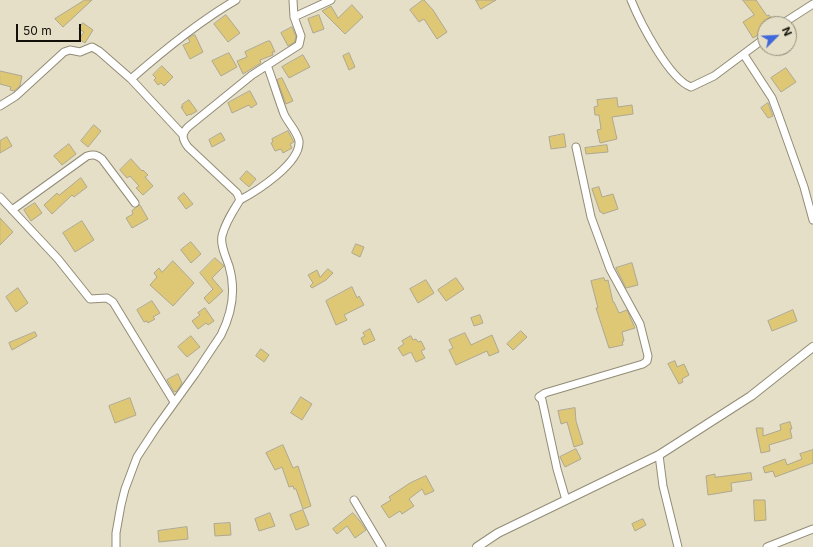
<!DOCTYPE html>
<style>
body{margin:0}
#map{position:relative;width:813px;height:547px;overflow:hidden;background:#e5dfc7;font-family:Inter,sans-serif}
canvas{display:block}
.north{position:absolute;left:757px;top:16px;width:40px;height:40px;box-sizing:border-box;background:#e5dfc7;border:1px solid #918c7b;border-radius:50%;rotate:66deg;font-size:11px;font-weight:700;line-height:16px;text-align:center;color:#121008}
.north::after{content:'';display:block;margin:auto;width:14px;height:18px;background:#4068da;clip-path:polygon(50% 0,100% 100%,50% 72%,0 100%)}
.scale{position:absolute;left:16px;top:24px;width:65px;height:18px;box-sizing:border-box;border:2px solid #121008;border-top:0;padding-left:5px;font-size:12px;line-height:14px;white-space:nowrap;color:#121008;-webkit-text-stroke:3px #e5dfc7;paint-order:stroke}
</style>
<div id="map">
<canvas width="813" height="547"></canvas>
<div class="north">N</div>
<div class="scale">50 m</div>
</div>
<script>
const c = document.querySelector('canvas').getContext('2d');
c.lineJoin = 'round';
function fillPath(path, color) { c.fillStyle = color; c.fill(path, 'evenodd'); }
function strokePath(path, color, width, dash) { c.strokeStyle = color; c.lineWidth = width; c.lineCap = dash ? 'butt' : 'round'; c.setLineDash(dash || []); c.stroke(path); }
const building = new Path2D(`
 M85,0h7l-29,27 -8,-8z
 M423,0h1l9,10 14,22 -10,7 -13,-20 -5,3 -9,-12z
 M476,0h20l-15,9z
 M743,0h13l11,16 2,-1 6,9h-10v8l-6,4 -1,-1 -5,3 -10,-16 11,-7z
 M352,5l11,12 -18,17 -23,-23 9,-5 7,12z
 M226,15l14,18 -12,9 -14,-18z
 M319,15l5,14 -11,4 -5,-14z
 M83,23l10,7 -8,13 -6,-4 5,-7 -5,-3z
 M292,27l4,9 -1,6 -7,4 -7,-13z
 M195,35l8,17 -13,7 -7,-14 7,-3 -2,-4z
 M268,41h2l5,11h-3l1,3 -13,5 1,3 -18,11 -6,-13 10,-4 -2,-5z
 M229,53l8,14 -16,9 -9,-15z
 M349,53l6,14 -6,3 -6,-14z
 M303,55l7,12 -21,11 -7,-11z
 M162,66l11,11 -9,9 -3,-3 -3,2 -4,-5 2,-2 -3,-3z
 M786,68l10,14 -15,10 -10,-14z
 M0,71l22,5 -2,10 -6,5 -4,-1 1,-3 -11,-3z
 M282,78l11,23 -7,3 -9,-24z
 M250,91l7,13 -6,4 -2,-3 -17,8 -4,-10z
 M617,98l1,9 14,-2 1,9 -21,3 5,22 -17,4 -3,-13 4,-1 -2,-14h-4l-1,-8 4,-1 -1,-6z
 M189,100l8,11 -7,4 -1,-1 -2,2 -6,-9h2l-1,-2z
 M768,103l5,13 -5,2 -7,-10z
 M94,125l7,6 -13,16 -7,-6z
 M288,131l6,11 -4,2 2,4 -9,5 -2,-4 -6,2 -4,-8 2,-1 -1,-3z
 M221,133l4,7 -13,7 -3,-7z
 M564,134l2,13 -15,2 -2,-12z
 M7,137l5,9 -12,7v-12z
 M69,144l7,10 -14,11 -8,-9z
 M607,145l1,7 -22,2 -1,-6z
 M131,159l11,12 1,-1 5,5 -3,2 8,9 -10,9 -7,-7 3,-2 -9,-10 -3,2 -7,-8z
 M247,171l9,8 -7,8 -9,-8z
 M81,178l6,9 -13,10 -2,-2 -20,19 -8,-9 13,-12 2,2z
 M599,187l3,10 11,-3 5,15 -15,5 -1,-2h-2l-8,-23z
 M184,193l9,11 -7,5 -8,-11z
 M35,203l7,10 -11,8 -7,-11z
 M140,205l8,14 -16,9 -6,-10 7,-4 -1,-3z
 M0,218l13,14 -13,13z
 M82,221l12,19 -19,12 -12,-19z
 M191,242l10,12 -10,9 -10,-13z
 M356,244l8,3 -4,10 -8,-4z
 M215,258l9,8 -12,12 11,13 -14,13 -5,-6 9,-9 -13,-16z
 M173,261l21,22 -21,23 -23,-21 7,-8 -3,-4 5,-5 3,4z
 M632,263l6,22 -12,3 -10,-20z
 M328,269l5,4 -7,7 -14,8 -2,-2 3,-3 -5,-8 9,-5 3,7z
 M456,278l8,11 -18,12 -8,-11z
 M604,278l1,3 3,-1 5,22h1l5,11 8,-3 8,18 -13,4 2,9 -2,1 1,3 -14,3 -13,-40h2l-7,-27z
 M426,280l8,13 -16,10 -8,-14z
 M352,287l5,11 2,-2 5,9 -20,10 3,5 -11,5 -10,-24z
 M18,288l10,15 -12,9 -10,-15z
 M152,301l8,12 -7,4 2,2 -7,4 -1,-2 -3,1 -7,-12z
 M205,308l9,13 -6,4 -2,-2 -8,6 -6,-8 8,-6 -2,-2z
 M793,310l4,11 -25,10 -4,-10z
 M480,315l3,8 -9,3 -3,-8z
 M370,329l5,11 -11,5 -3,-7 4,-2 -2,-3z
 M521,331l6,6 -14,13 -6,-6z
 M35,332l2,4 -25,14 -3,-7z
 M465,333l6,12 21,-10 7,17 -10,4 -2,-5 -31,14 -7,-15 4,-2 -4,-8z
 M191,336l9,11 -13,10 -9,-10z
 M411,336l2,4 3,-1 2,3 3,-1 4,8 -4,2 4,7 -9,4 -5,-10 -8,4 -5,-8 6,-4 -2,-3z
 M261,349l8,6 -5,7 -8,-6z
 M675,361l2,6 7,-3 5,11 -7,4 1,3 -4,2 -11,-20z
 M178,374l4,9 -5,8 -3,1 -7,-12z
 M301,397l11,7 -10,16 -11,-7z
 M130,398l6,17 -21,8 -6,-17z
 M575,408l1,13 7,23 -9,3 -7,-25 -6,2 -3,-13z
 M790,422l2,7h-2l2,9 -23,7 1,6 -9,2 -5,-25h7v8l18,-6 -1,-5z
 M283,445l10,23 5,-2 13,40 -8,3 -7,-20h-2l-1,-3 -4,1 -7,-20 -7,3 -9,-17z
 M576,449l5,10 -16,8 -5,-10z
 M813,450v13l-38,14 -2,-6 -8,2 -2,-6 22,-8 2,6 15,-6 -2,-5z
 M751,473l1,7 -21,3 1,8 -24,4 -2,-19 9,-2v3z
 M426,476l8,15 -9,4 -3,-6 -13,10 5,7 -12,8 -2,-3 -11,7 -8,-12 10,-6 -2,-3 21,-14z
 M754,500h11l1,20 -11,1z
 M303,510l6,15 -13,5 -6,-15z
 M270,513l5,13 -16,5 -4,-12z
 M353,513l7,8 6,9 -11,8 -8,-12 -10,8 -4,-5z
 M643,519l3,6 -11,6 -3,-7z
 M230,523l1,12 -16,1 -1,-12z
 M187,527l1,12 -29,3 -1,-11z`);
fillPath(building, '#dec775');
strokePath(building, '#aea891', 1);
const minor = new Path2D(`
 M631,0c9,22 38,79 60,87l23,-11 51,-38
 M294,17l37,-17
 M782,24l31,-20
 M744,55l28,43 6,16 26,73 9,33
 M131,79c33,-29 67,-57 105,-79
 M0,106l16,-10 48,-44 6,-2 10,2 12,-5 7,4 32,28 52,56
 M0,197l58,62 32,40 17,-1 6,4 61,100
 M240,200c17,-9 61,-37 59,-59 -2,-10 -11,-18 -15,-27 -6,-16 -11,-33 -17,-49
 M12,210l75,-54c7,-2 10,-1 15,3l33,44
 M659,455l4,31 15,61
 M354,500l28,47
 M566,500l-9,-31 -15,-69 -3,-3 6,-4 98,-29 4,-3 1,-5 -8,-32 -30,-55 -19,-52 -15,-70
 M116,547v-14l5,-28 4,-16 12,-32 19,-29 39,-54 26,-39c11,-22 15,-46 8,-69 -3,-9 -9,-21 -7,-30 3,-13 11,-25 18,-36l-3,-7 -49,-46c-6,-8 -7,-13 0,-20l64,-52 47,-30 2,-9 -7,-19 -1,-17
 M767,547l46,-18`);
const tertiary = new Path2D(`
 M477,547l21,-14 161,-78 92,-59 62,-49`);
strokePath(minor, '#928c76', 9);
strokePath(tertiary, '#928c76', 10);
strokePath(minor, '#fff', 7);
strokePath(tertiary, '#fff', 8);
</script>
